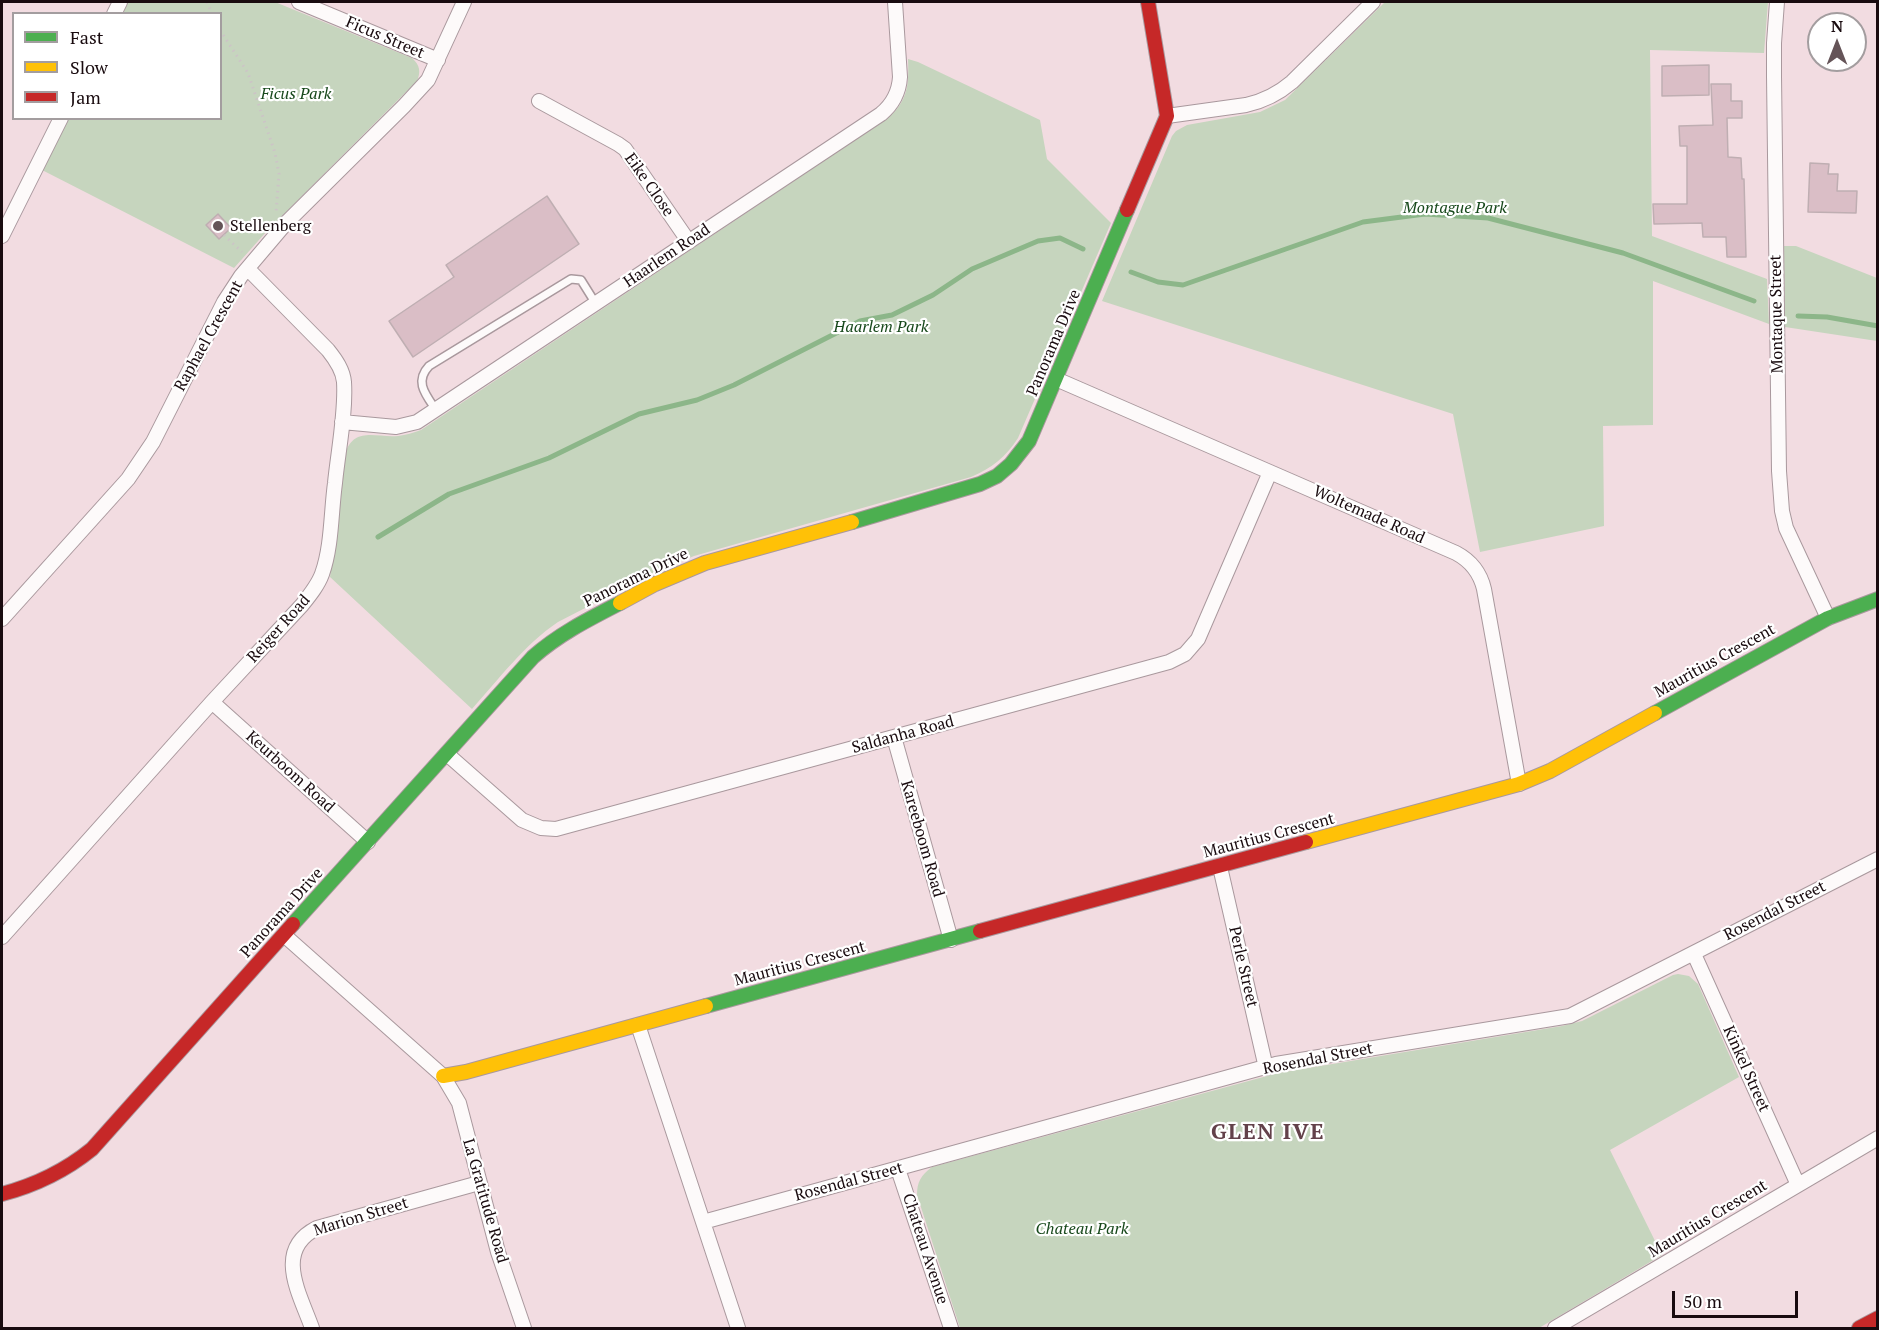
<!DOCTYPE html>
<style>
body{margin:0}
#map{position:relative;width:1879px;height:1330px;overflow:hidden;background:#f2dce1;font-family:"PT Serif",serif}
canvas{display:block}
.frame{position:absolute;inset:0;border:3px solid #190b0f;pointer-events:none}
.legend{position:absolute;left:12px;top:12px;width:210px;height:108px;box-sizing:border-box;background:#fff;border:2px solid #a39d9f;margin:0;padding:8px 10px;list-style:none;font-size:18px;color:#190b0f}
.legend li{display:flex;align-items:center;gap:12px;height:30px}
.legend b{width:30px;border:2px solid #a39d9f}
.north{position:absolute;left:1807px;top:12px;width:60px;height:60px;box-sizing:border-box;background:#fff;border:2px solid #a39d9f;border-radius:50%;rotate:0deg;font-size:16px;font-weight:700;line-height:24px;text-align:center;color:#190b0f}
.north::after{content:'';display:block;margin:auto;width:21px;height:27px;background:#655458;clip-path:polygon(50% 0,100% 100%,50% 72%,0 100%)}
.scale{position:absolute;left:1672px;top:1291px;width:126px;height:27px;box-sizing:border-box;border:3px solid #190b0f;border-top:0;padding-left:8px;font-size:18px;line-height:21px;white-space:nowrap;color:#190b0f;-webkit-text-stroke:4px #fff;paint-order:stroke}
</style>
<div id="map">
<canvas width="1879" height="1330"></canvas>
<div class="frame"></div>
<ul class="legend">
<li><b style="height:8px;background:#4caf50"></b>Fast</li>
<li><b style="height:8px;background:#ffc107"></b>Slow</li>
<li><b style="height:8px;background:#c62828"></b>Jam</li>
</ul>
<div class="north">N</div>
<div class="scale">50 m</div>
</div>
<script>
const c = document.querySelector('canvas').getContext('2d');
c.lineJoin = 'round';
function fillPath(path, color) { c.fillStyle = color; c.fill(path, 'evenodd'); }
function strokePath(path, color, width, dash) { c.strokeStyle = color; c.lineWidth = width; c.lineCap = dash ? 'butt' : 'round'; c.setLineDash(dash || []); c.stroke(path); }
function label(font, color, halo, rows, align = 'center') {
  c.font = font + ' "PT Serif",serif'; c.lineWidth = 4.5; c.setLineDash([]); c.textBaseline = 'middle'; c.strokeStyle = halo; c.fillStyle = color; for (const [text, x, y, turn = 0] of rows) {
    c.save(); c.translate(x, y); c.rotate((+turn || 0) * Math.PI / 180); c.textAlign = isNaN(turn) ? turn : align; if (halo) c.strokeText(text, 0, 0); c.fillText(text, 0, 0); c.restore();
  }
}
fillPath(new Path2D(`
 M127,2h148l137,56c8,7 9,14 5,23l-150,150 -33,37 -192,-98 26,-51 152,-1v-104l-99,-1z
 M1385,2h383l-4,51 -114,-3 2,186 115,43 2,45 -116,-43v144l-50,1 1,100 -124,26 -27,-138 -351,-113 70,-165 4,-5 11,-6 73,-13 25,-12z
 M908,59l10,3 122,58 7,39 64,64 -93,215c-12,19 -26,30 -47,39l-277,79 -41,17 -95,49c-34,23 -59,57 -86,87l-142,-132 15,-123c9,-28 31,-16 53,-18 8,-1 15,-3 23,-6l466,-311c21,-18 22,-34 21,-60z
 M1784,246h12l81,32v63l-92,-14z
 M1678,974l11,2 9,8 41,93 -129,73 52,105 -123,73h-579l-43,-133c0,-13 4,-20 15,-28l346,-94 284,-47 20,-5 91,-46z`), '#c6d5be');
strokePath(new Path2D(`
 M1131,272l27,10 25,3 180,-63 62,-8 63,4 135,35 131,48
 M1798,316l29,1 51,9
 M378,537l71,-43 100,-36 90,-44 58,-14 37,-15 126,-64 32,-6 41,-20 39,-26 66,-28 22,-3 23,11`), '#8cb689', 5);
const building = new Path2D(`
 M1709,65v30l-47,1v-30z
 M1711,84h20v17h11v17h-15l1,39 13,1 1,21h2l2,78h-19l-1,-20h-23l-1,-14 -48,1 -1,-20h34v-58h-7l-1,-20 34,-1z
 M1810,163l19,1 -1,10h10l-1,17h20l-1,22 -48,-1z
 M547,196l32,48 -166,113 -24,-36 65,-44 -8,-12z
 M218,214l13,14 -12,11 -13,-14z`);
fillPath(building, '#dabec6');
strokePath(building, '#bfaeb2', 1.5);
const lane = new Path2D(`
 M436,410c-10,-15 -22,-28 -7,-44l142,-87 10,1 15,24`);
const street = new Path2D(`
 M299,2l139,58
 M1777,2l-3,41v33l5,395 3,40 4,17 42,90
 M114,14l6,-12
 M539,101l79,43 7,5 64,93
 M1167,116l79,-11c18,-4 32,-11 46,-23l81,-80
 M2,236l59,-118
 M1056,379l400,174c15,8 24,19 28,36l35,195
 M342,422l54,5 21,-5 464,-308c12,-10 18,-21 19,-37l-5,-75
 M2,619l126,-140 25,-37 71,-140 17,-26 45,-53 118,-117 24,-26 36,-78
 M212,702l156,140
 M894,737l57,203
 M447,754l75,66 19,8 15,1 613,-167 16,-8 13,-15 72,-167
 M1220,867l46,201
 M284,935l159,141 16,27 39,149 26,76
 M2,937l210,-235 90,-97c8,-10 16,-20 20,-31 10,-28 9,-62 13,-91 3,-31 11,-70 9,-101 -1,-12 -8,-22 -16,-32l-80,-81
 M1694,954l104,231
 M638,1025l100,303
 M898,1169l53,159
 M703,1222l573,-158 294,-48 308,-157
 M312,1328c-12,-34 -39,-78 5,-100l162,-45
 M1555,1328l323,-190`);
const fast = new Path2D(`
 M852,522l128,-38 17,-8 14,-12 18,-23 98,-231
 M1655,713l173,-95 50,-19
 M293,924l240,-267c26,-23 56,-38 87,-54
 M706,1006l274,-75`);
const slow = new Path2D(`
 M620,603l35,-19 50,-21 147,-41
 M1306,842l213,-58 31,-13 105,-58
 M443,1076l23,-4 240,-66`);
const jam = new Path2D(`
 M1127,210l40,-94 -19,-114
 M980,931l326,-89
 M2,1194c34,-9 63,-23 90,-45l201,-225
 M1859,1328l19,-10`);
strokePath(lane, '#a9989d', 10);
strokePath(street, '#a9989d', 16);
strokePath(fast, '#a9989d', 16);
strokePath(slow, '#a9989d', 16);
strokePath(jam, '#a9989d', 16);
strokePath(new Path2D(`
 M207,2l5,12
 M220,30l28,43 27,80 4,21 -3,39
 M224,235l18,17`), '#ccc4c6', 3, [1.5, 4.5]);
strokePath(lane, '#fdfafa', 7);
strokePath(street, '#fdfafa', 14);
strokePath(fast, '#4caf50', 14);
strokePath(slow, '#ffc107', 14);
strokePath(jam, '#c62828', 14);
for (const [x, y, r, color] of [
 [218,226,6,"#655458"]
]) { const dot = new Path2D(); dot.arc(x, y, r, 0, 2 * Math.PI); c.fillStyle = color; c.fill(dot); strokePath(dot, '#fff', 2); }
label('16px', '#190b0f', '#fff', [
 ["Ficus Street",385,38,23],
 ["Eike Close",649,185,55],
 ["Haarlem Road",667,256,-34],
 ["Montaque Street",1777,314,-91],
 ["Raphael Crescent",209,336,-61],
 ["Panorama Drive",1054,343,-67],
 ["Woltemade Road",1369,515,24],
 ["Panorama Drive",636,578,-26],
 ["Reiger Road",279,629,-48],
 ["Mauritius Crescent",1715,661,-29],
 ["Saldanha Road",903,735,-15],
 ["Keurboom Road",290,772,42],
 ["Mauritius Crescent",1269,836,-15],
 ["Kareeboom Road",922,839,74],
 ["Rosendal Street",1775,911,-27],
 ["Panorama Drive",282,913,-48],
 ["Mauritius Crescent",800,964,-15],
 ["Perle Street",1243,967,77],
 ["Rosendal Street",1318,1059,-11],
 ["Kinkel Street",1746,1069,66],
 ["Rosendal Street",849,1182,-15],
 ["La Gratitude Road",485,1201,74],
 ["Marion Street",361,1217,-17],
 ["Mauritius Crescent",1708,1219,-31],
 ["Chateau Avenue",925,1249,72]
]);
label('italic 16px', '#17481b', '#fff', [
 ["Ficus Park",296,94],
 ["Montague Park",1455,208],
 ["Haarlem Park",881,327],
 ["Chateau Park",1082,1229]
]);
label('16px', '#190b0f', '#fff', [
 ["Stellenberg",230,226]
], 'left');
c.letterSpacing = '1.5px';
label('bold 22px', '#63414a', '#fff', [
 ["GLEN IVE",1268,1133]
]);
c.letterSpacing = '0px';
</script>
